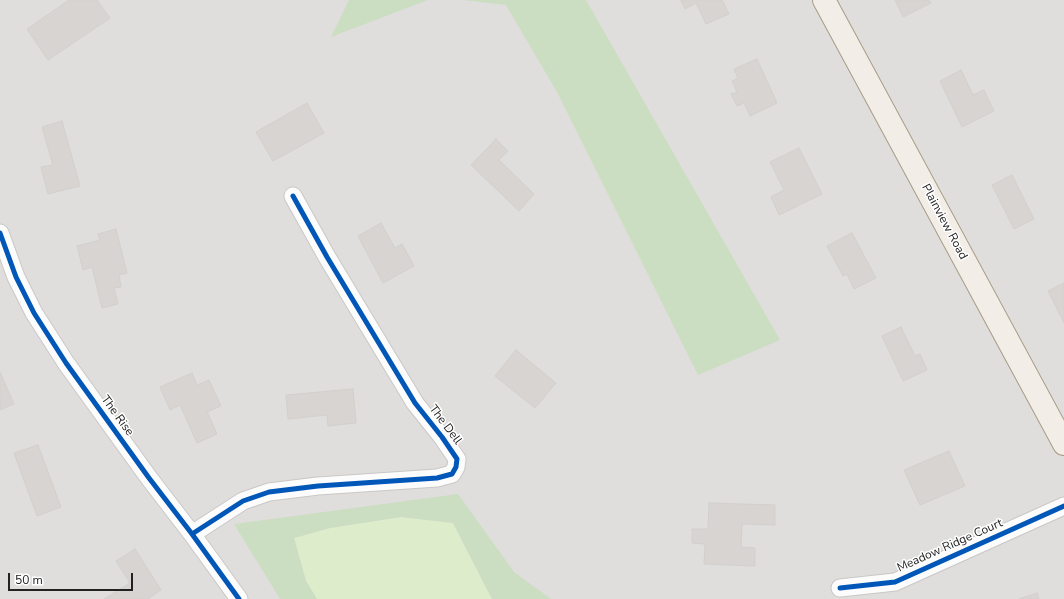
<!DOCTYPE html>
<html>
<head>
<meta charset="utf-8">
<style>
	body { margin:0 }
	#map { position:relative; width:1064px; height:599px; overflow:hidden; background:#f0eeeb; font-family:"Nunito Sans",sans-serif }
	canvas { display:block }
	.scale { position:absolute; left:8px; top:573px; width:125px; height:18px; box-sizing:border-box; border:2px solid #222; border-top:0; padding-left:5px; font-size:12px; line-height:14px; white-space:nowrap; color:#222; -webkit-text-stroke:3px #fff; paint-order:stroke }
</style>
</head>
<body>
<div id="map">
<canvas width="1064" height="599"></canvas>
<div class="scale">50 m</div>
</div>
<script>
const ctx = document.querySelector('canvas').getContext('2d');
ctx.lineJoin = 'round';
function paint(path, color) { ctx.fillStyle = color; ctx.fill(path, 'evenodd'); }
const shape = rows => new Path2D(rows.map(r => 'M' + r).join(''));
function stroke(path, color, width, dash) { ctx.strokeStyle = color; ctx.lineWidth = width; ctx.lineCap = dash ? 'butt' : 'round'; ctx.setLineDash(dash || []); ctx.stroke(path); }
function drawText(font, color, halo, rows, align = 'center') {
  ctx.font = font + ' "Nunito Sans",sans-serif'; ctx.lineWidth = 3; ctx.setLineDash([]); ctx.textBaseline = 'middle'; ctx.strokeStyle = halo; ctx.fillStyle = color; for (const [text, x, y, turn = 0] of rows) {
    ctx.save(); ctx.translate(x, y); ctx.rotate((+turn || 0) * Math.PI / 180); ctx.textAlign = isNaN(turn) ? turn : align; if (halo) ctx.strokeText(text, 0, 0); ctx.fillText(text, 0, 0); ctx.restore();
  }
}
paint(shape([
	[0,0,1064,0,1064,599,0,599]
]), '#dfdedc');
paint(shape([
	[401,517,453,523,492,599,317,599,306,581,294,538,330,528]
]), '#ddeccb');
paint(shape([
	[349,0,428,0,331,37],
	[463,0,586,0,780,340,698,375,557,92,506,5],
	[458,494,514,572,551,599,492,599,453,523,401,517,330,528,294,538,306,581,317,599,280,599,234,524]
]), '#cbdec1');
const building = shape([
	[69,0,97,0,110,18,48,60,27,29,69,0],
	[681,0,722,0,729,14,706,24,696,3,685,9,681,0],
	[895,0,929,0,931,3,903,17,895,0],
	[757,59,777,103,750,116,744,103,737,106,731,94,737,92,732,81,738,78,734,69,757,59],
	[961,70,973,95,984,90,994,111,962,127,940,81,961,70],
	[307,103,324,133,273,161,256,132,307,103],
	[62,121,80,186,48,194,41,167,53,165,42,127,62,121],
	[496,139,508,151,499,160,534,194,519,211,471,165,496,139],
	[799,148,822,194,779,215,771,197,784,190,770,162,799,148],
	[1012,175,1034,219,1014,229,992,185,1012,175],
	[381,223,395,248,402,244,414,266,383,283,358,236,381,223],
	[116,229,127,273,119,275,121,287,114,288,118,304,102,308,92,267,83,270,77,246,100,240,98,234,116,229],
	[852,233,876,278,854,289,847,274,843,276,827,246,852,233],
	[1064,283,1064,323,1048,291,1064,283],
	[901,327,915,356,920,354,927,370,903,381,882,336,901,327],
	[516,350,556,383,535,408,495,376,516,350],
	[0,372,14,404,0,410,0,372],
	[192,373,197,385,209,380,221,406,207,412,217,434,197,443,180,405,170,410,160,387,192,373],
	[353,389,356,423,328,426,327,415,288,419,286,395,353,389],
	[38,445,61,507,37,516,14,453,38,445],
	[949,451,965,486,920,505,904,470,949,451],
	[709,503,775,505,775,525,742,524,741,547,755,548,755,566,704,564,705,544,692,543,692,529,708,529,709,503],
	[135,549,161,590,148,599,104,599,130,583,116,561,135,549],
	[1037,593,1039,599,1019,599,1037,593]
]);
paint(building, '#d7d4d2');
stroke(building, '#d3d0cc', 1);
const minor = shape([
	[0,233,16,277,34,313,66,363,149,478,192,534,239,599],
	[192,534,243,501,269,492,318,486,437,478,452,474,456,467,457,459,442,437,415,403,327,257,293,196],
	[840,588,895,582,1064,506]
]);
const major = shape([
	[824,0,1064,444]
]);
stroke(minor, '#c9c8c7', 19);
stroke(major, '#a79c86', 24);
stroke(minor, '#fdfcfc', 17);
stroke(major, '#f3ede7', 22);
stroke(shape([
	[0,233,16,277,34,313,66,363,149,478,192,534,239,599],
	[192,534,243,501,269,492,318,486,437,478,452,474,456,467,457,459,442,437,415,403,327,257,293,196],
	[840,588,895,582,1064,506]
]), '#0057b8', 5);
drawText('12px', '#222', '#fff', [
	["Plainview Road",944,222,62],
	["The Rise",117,416,54],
	["The Dell",445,425,53],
	["Meadow Ridge Court",950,546,-24]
]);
</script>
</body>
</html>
